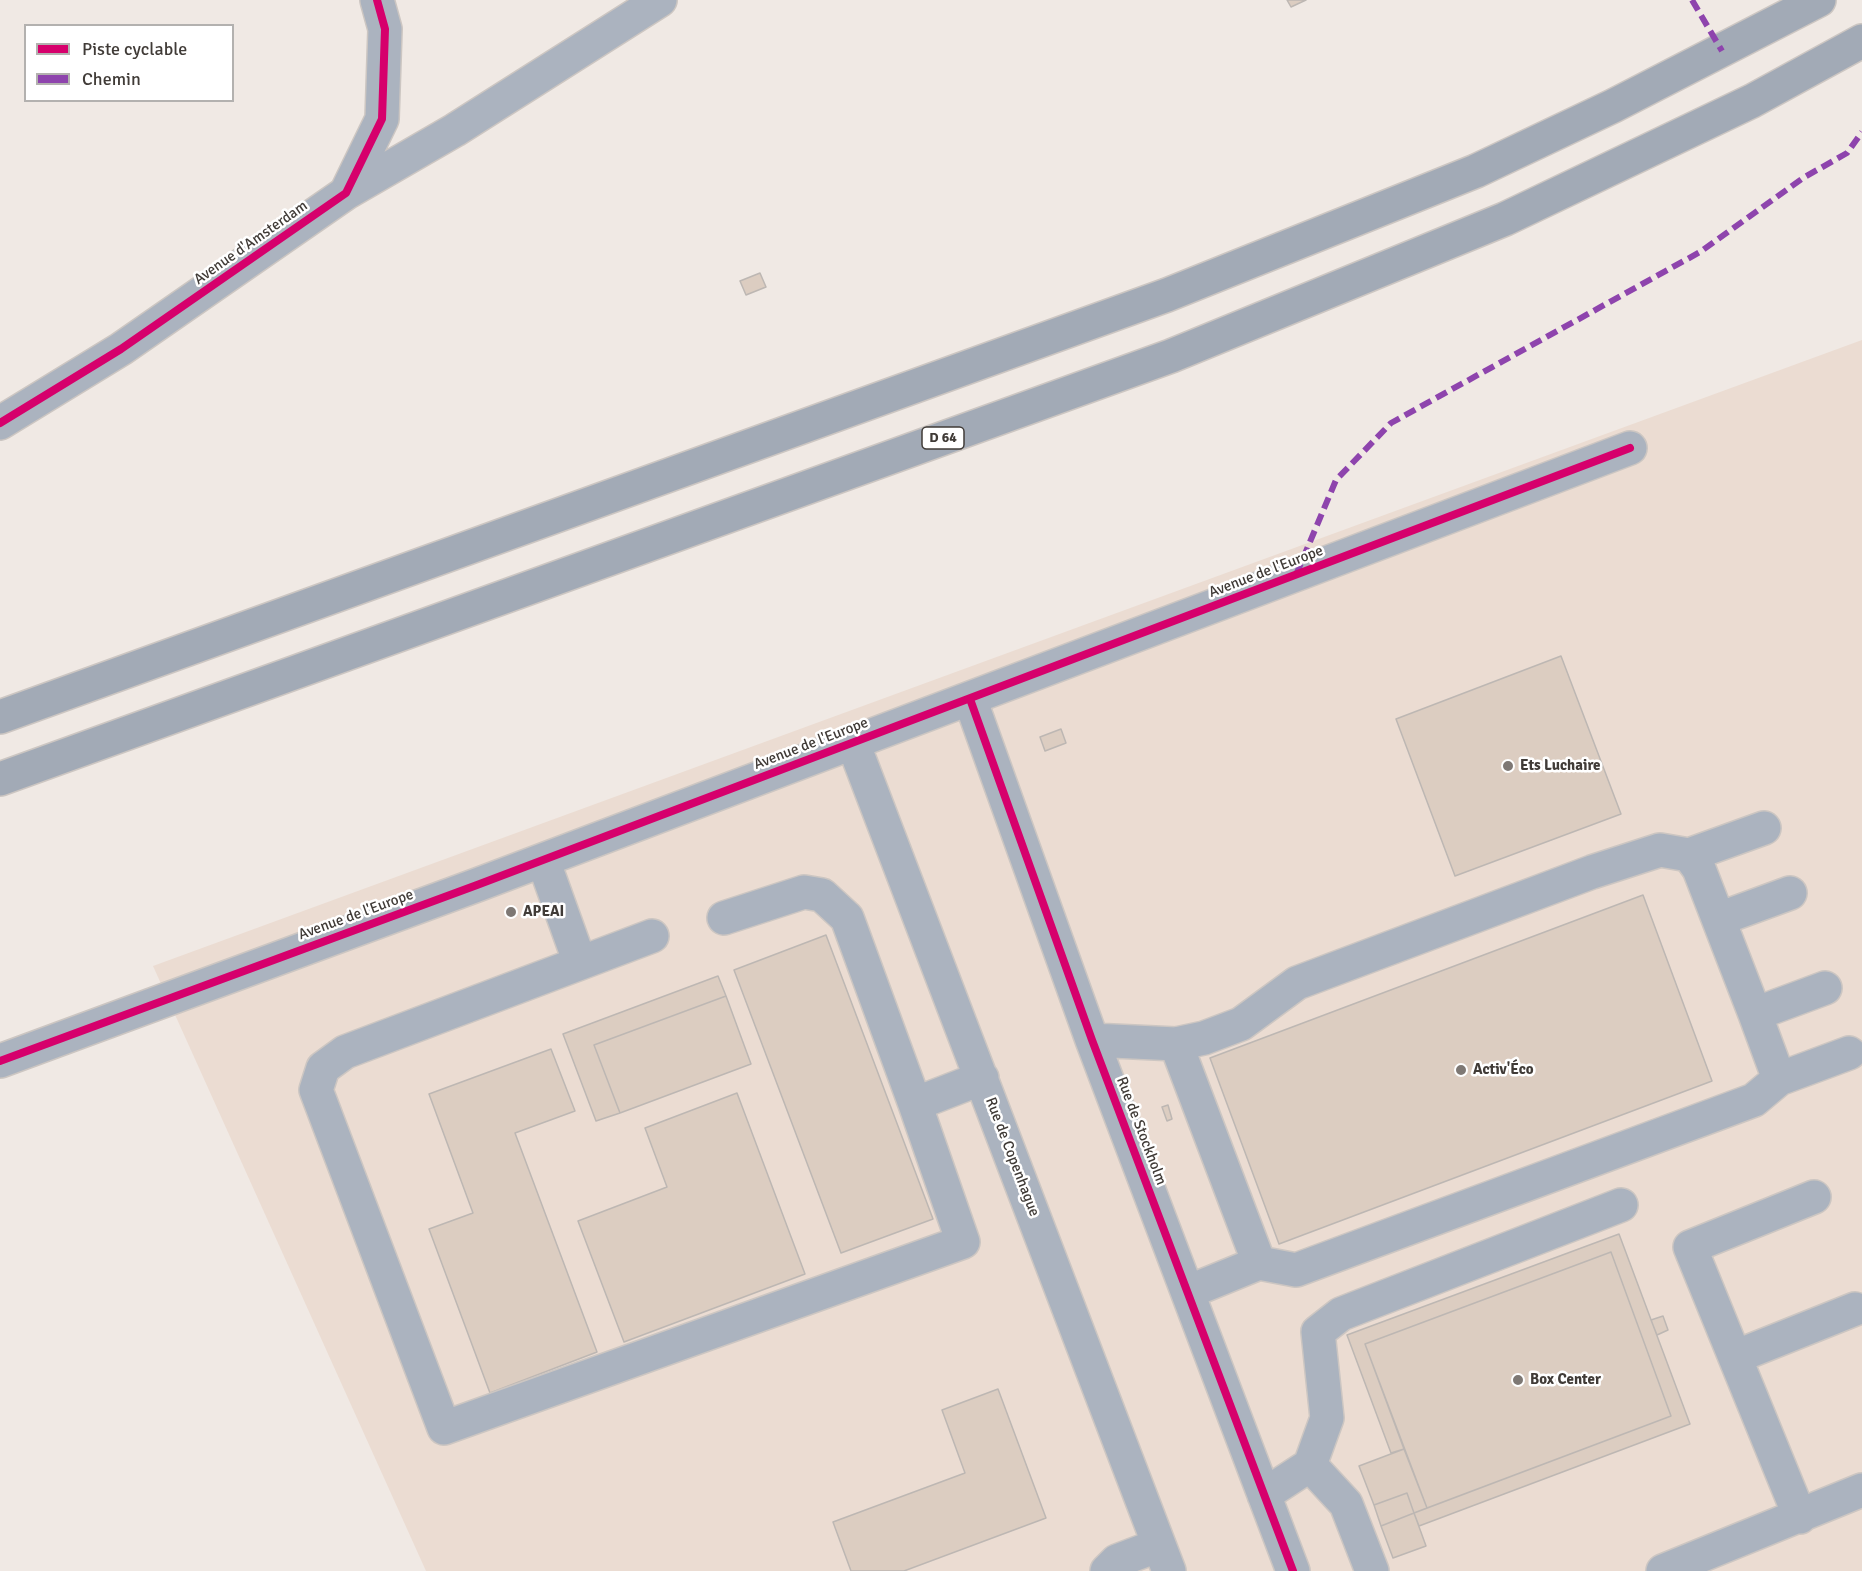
<!DOCTYPE html>
<html>
<head>
<meta charset="utf-8">
<style>
	body { margin:0 }
	#map { position:relative; width:1862px; height:1571px; overflow:hidden; background:#f0e9e4; font-family:Signika,sans-serif }
	canvas { display:block }
	.legend { position:absolute; left:24px; top:24px; width:210px; height:78px; box-sizing:border-box; background:#fff; border:2px solid #b3b1af; margin:0; padding:8px 10px; list-style:none; font-size:18px; color:#403b37 }
	.legend li { display:flex; align-items:center; gap:12px; height:30px }
	.legend b { width:30px; border:2px solid #b3b1af }
</style>
</head>
<body>
<div id="map">
<canvas width="1862" height="1571"></canvas>
<ul class="legend">
<li><b style="height:8px;background:#d6006c"></b>Piste cyclable</li>
<li><b style="height:8px;background:#8e44ad"></b>Chemin</li>
</ul>
</div>
<script>
const ctx = document.querySelector('canvas').getContext('2d');
ctx.lineJoin = 'round';
function paint(path, color) { ctx.fillStyle = color; ctx.fill(path, 'evenodd'); }
const shape = rows => new Path2D(rows.map(r => 'M' + r).join(''));
function stroke(path, color, width, dash) { ctx.strokeStyle = color; ctx.lineWidth = width; ctx.lineCap = dash ? 'butt' : 'round'; ctx.setLineDash(dash || []); ctx.stroke(path); }
function drawText(font, color, halo, rows, align = 'center') {
  ctx.font = font + ' Signika,sans-serif'; ctx.lineWidth = 5; ctx.setLineDash([]); ctx.textBaseline = 'middle'; ctx.strokeStyle = halo; ctx.fillStyle = color; for (const [text, x, y, turn = 0] of rows) {
    ctx.save(); ctx.translate(x, y); ctx.rotate((+turn || 0) * Math.PI / 180); ctx.textAlign = isNaN(turn) ? turn : align; if (halo) ctx.strokeText(text, 0, 0); ctx.fillText(text, 0, 0); ctx.restore();
  }
}
paint(shape([
	[1862,340,1862,1571,426,1571,153,966]
]), '#ebdcd2');
const building = shape([
	[1287,0,1306,0,1291,7,1287,0],
	[760,273,766,287,746,295,740,281,760,273],
	[1561,656,1621,814,1455,876,1396,719,1561,656],
	[1061,729,1066,743,1045,751,1040,737,1061,729],
	[1643,895,1712,1081,1279,1244,1210,1058,1643,895],
	[826,935,933,1219,841,1253,734,970,826,935],
	[718,976,726,996,594,1045,620,1113,596,1121,563,1034,718,976],
	[726,996,751,1064,620,1113,594,1045,726,996],
	[551,1049,575,1111,515,1133,597,1352,490,1393,429,1229,473,1213,429,1094,551,1049],
	[737,1093,805,1274,624,1342,578,1221,667,1187,645,1128,737,1093],
	[1168,1105,1172,1119,1167,1121,1162,1107,1168,1105],
	[1619,1234,1690,1424,1419,1526,1414,1513,1671,1416,1611,1252,1365,1344,1404,1449,1391,1453,1347,1335,1619,1234],
	[1611,1252,1671,1416,1427,1508,1365,1344,1611,1252],
	[1663,1316,1668,1330,1657,1335,1651,1320,1663,1316],
	[998,1389,1046,1518,904,1571,851,1571,833,1522,965,1473,942,1410,998,1389],
	[1404,1449,1427,1508,1414,1513,1407,1493,1374,1505,1359,1466,1404,1449],
	[1407,1493,1414,1513,1381,1526,1374,1505,1407,1493],
	[1414,1513,1426,1546,1393,1558,1381,1526,1414,1513]
]);
paint(building, '#dccdc1');
stroke(building, '#bdb7b3', 1.5);
const minor = shape([
	[346,193,455,130,660,0],
	[0,423,121,349,346,193,382,119,385,29,377,0],
	[970,699,1092,1040,1293,1571],
	[853,743,1169,1571],
	[1689,855,1764,828],
	[543,860,580,963],
	[724,918,804,892,822,895,847,918,915,1104],
	[1719,919,1790,893],
	[652,936,345,1052,323,1068,316,1090,444,1428,963,1242,915,1104,982,1078],
	[1755,1014,1825,988],
	[1092,1040,1176,1044,1204,1038,1241,1024,1297,983,1592,872,1660,850,1689,855,1699,869,1755,1014,1779,1079,1754,1100,1296,1270,1259,1263,1188,1292],
	[1176,1044,1259,1263],
	[0,1061,477,885,1630,448],
	[1779,1079,1849,1053],
	[1735,1357,1855,1309],
	[1310,1465,1346,1504,1372,1571],
	[1264,1495,1310,1465,1327,1418,1318,1332,1341,1314,1621,1205],
	[1800,1517,1690,1247,1814,1197],
	[1107,1571,1117,1561,1159,1545],
	[1663,1571,1862,1490]
]);
const major = shape([
	[0,717,1167,295,1476,171,1613,106,1819,0],
	[0,779,1171,356,1505,219,1752,101,1862,41]
]);
stroke(minor, '#ccc6c2', 36);
stroke(major, '#ccc6c2', 36);
stroke(minor, '#abb3bf', 33);
stroke(major, '#a2aab6', 33);
stroke(shape([
	[1692,0,1722,51],
	[1296,575,1336,480,1391,423,1700,252,1803,178,1847,153,1862,132]
]), '#8e44ad', 6, [12, 6]);
stroke(shape([
	[0,423,121,349,346,193,382,119,385,29,377,0],
	[970,699,1092,1040,1293,1571],
	[0,1061,477,885,1630,448]
]), '#d6006c', 8);
for (const [x, y, r, color] of [
	[1508,766,6,"#7e7874"],
	[511,912,6,"#7e7874"],
	[1461,1070,6,"#7e7874"],
	[1518,1380,6,"#7e7874"]
]) { const dot = new Path2D(); dot.arc(x, y, r, 0, 2 * Math.PI); ctx.fillStyle = color; ctx.fill(dot); stroke(dot, '#fff', 2); }
for (const [x, y, w] of [
	[943,438,42]
]) { const box = new Path2D(); box.roundRect(x - w / 2, y - 11, w, 22, 4.5); ctx.fillStyle = '#fff'; ctx.fill(box); stroke(box, '#403b37', 1.5); }
drawText('bold 14px', '#403b37', null, [
	["D 64",943,438]
]);
drawText('15px', '#403b37', '#fff', [
	["Avenue d'Amsterdam",251,243,-35],
	["Avenue de l'Europe",1266,572,-21],
	["Avenue de l'Europe",811,744,-21],
	["Avenue de l'Europe",356,915,-20],
	["Rue de Stockholm",1141,1131,69],
	["Rue de Copenhague",1012,1157,69]
]);
drawText('bold 15px', '#403b37', '#fff', [
	["Ets Luchaire",1520,766],
	["APEAI",523,912],
	["Activ'Éco",1473,1070],
	["Box Center",1530,1380]
], 'left');
</script>
</body>
</html>
